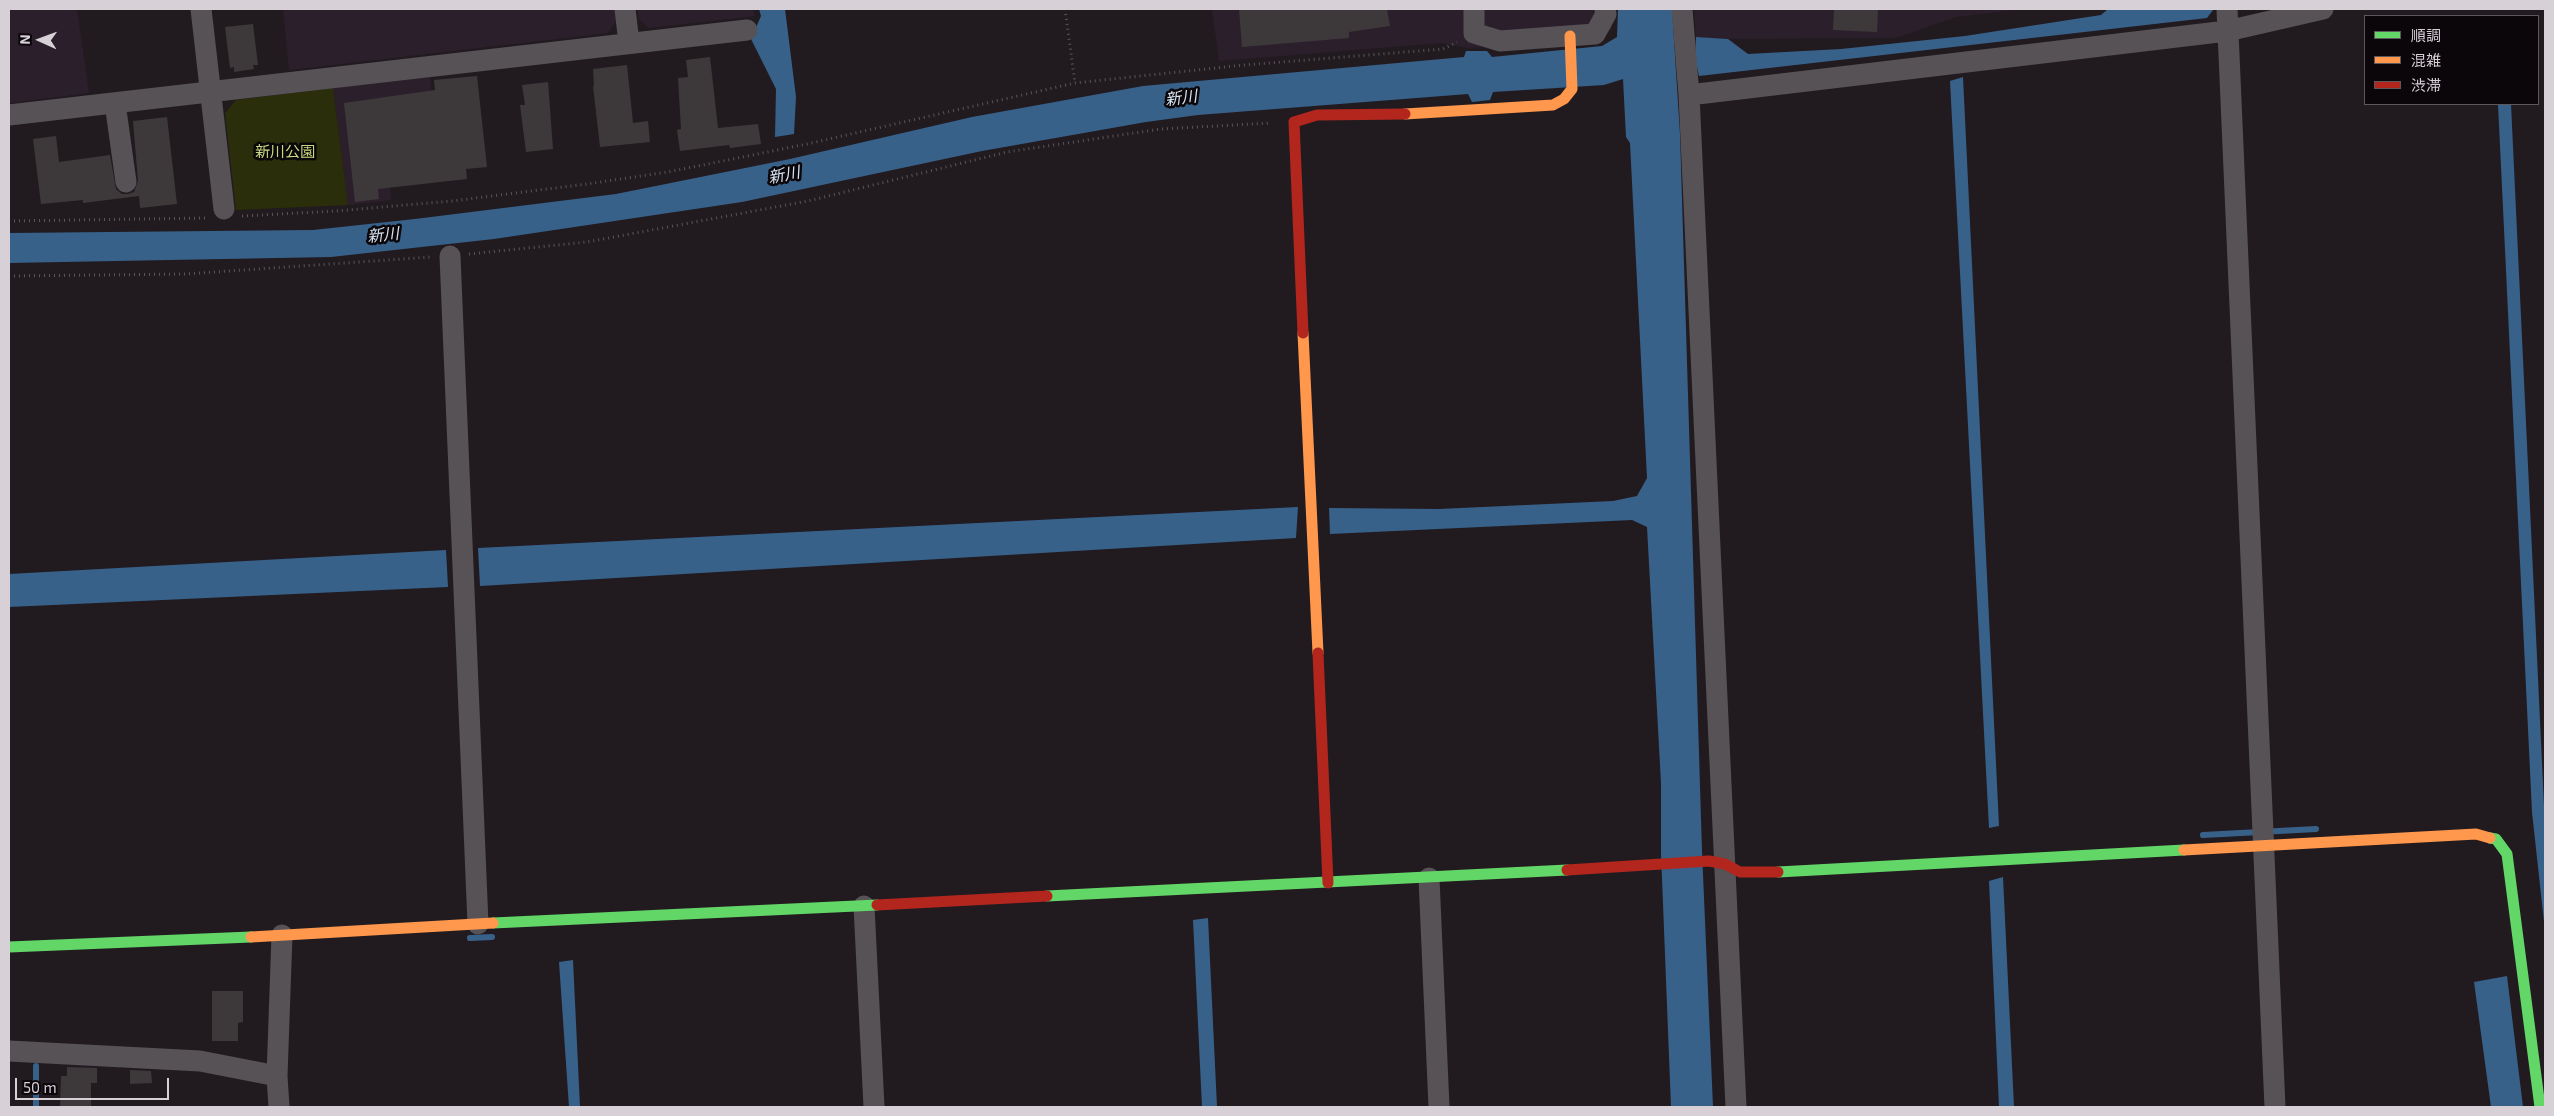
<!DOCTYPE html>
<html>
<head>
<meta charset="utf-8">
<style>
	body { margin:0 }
	#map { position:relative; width:2554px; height:1116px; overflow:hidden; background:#211b20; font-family:"Exo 2","Noto Sans JP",sans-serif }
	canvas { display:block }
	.frame { position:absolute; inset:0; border:10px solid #d7d0d7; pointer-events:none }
	.legend { position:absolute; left:2364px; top:15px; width:175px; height:90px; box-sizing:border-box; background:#0a060a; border:1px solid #5c575c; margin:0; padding:6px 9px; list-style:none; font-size:15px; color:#d7d0d7 }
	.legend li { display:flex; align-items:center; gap:10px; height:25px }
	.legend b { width:25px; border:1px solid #5c575c }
	.north { position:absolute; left:15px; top:15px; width:50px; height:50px; -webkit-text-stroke:4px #0a060a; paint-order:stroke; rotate:272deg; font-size:14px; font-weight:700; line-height:20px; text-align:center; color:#d7d0d7 }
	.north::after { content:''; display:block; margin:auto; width:18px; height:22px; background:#d7d0d7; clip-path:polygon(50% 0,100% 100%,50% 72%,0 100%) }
	.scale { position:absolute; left:15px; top:1078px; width:154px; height:22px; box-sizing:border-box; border:2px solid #d7d0d7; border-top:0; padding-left:6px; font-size:15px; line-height:18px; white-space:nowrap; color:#d7d0d7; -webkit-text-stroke:4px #0a060a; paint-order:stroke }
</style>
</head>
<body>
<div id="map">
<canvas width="2554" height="1116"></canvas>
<div class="frame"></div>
<ul class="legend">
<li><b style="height:6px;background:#63d668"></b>順調</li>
<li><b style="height:6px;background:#ff974d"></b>混雑</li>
<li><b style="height:6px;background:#b3261e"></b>渋滞</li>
</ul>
<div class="north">N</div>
<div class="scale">50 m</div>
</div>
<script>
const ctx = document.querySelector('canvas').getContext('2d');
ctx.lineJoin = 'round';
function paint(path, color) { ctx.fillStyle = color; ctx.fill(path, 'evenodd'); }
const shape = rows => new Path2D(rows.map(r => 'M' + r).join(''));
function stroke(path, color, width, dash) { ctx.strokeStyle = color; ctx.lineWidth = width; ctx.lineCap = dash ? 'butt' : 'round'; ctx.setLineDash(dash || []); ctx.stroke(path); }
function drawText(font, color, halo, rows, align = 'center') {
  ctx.font = font + ' "Exo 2","Noto Sans JP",sans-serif'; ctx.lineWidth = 5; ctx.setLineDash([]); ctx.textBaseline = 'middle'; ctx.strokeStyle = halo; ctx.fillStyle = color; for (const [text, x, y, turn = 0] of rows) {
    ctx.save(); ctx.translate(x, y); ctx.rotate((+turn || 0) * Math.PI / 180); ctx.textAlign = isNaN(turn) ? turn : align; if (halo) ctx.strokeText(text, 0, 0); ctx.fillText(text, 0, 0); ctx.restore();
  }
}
paint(shape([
	[9,9,77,9,89,93,9,103],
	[283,9,615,9,616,21,608,33,289,70],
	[638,9,753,9,755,16,649,28,639,19],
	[1212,9,1610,9,1612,29,1596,40,1468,48,1442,43,1219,61],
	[1694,9,2023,9,1956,17,1896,38,1728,39,1696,37],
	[430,77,437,139,385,144,391,200,348,205,333,88]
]), '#2c1f2c');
paint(shape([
	[333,88,348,205,236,210,225,113,236,100]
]), '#2a2e0a');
paint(shape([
	[759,9,785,9,796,97,794,134,775,137,776,89,751,39,761,16],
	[1618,9,1672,9,1680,134,1702,851,1713,1107,1671,1107,1661,853,1661,783,1647,527,1632,520,1330,534,1329,508,1439,509,1613,501,1637,496,1647,478,1630,143,1626,137,1623,79,1604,85,1493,92,1490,100,1472,102,1468,94,1198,115,1146,122,982,151,742,202,494,239,331,257,9,263,9,233,313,230,415,219,616,194,790,159,972,117,1143,86,1464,57,1466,51,1487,51,1492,57,1602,46,1617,37],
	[2108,9,2213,10,2207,18,1699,76,1695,58,1696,37,1728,39,1748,54,1841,49,1965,36,2101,15],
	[1963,77,1999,826,1989,828,1950,81],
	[2498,104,2511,104,2545,827,2545,931,2532,812],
	[1298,507,1296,538,480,586,478,548],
	[446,550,448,587,9,607,9,574],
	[2003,877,2014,1107,1999,1107,1989,881],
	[1208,918,1217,1107,1202,1107,1193,920],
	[573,960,580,1107,569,1107,559,962],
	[2507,976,2523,1107,2491,1107,2474,982]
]), '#38618a');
stroke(shape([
	[2203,835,2316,829],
	[470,938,492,937],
	[36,1066,36,1107]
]), '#38618a', 6);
paint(shape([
	[1239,9,1387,9,1390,26,1349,32,1349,38,1242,47],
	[1834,9,1878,9,1877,32,1833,30],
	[253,24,258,65,253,65,254,69,234,72,234,67,230,68,225,27],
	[710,57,718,128,758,124,761,144,730,148,729,145,680,151,677,130,681,129,678,78,688,77,686,60],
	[627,65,633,123,648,121,650,142,600,147,593,86,594,86,593,69],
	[477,76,487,167,466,169,467,179,378,189,379,199,355,202,344,103,435,90,434,80],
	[548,82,553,149,526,152,520,105,525,105,522,85],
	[167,117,177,204,140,208,139,196,83,203,83,200,41,204,33,139,56,136,59,162,110,155,116,189,122,194,128,194,134,192,138,181,133,121],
	[212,991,243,991,243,1022,238,1023,238,1041,212,1041],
	[67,1067,97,1068,97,1083,91,1083,91,1107,60,1107,61,1076,67,1076],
	[130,1070,151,1071,152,1083,130,1084]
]), '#3d393a');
stroke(shape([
	[1065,9,1075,83],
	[242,216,336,211,452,201,587,184,668,172,807,144,1075,83,1244,65,1443,49,1457,42],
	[9,221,206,218],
	[469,254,587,242,808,201,1007,152,1161,129,1271,123],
	[9,276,186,274,431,257]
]), '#595558', 3, [1, 4]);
stroke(shape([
	[201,9,224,209],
	[625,9,629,43],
	[1474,9,1474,33,1500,41,1595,34,1606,14,1605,9],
	[1682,9,1689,95,1736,1107],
	[2227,9,2275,1107],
	[1689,95,2227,31,2323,9],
	[115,103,126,182],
	[9,115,747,30],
	[450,256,478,924],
	[1429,878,1439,1107],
	[864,906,874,1107],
	[9,1051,200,1061,277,1076],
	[279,1107,277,1076,282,935]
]), '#565256', 21);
stroke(shape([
	[2490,838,2496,839,2507,854,2540,1107],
	[1778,872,2184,850],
	[1047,896,1567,870],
	[493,923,877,905],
	[9,947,251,937]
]), '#63d668', 11);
stroke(shape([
	[1405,114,1553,105,1564,99,1572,89,1570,36],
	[1303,333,1318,653],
	[2184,850,2476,834,2490,838],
	[251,937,493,923]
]), '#ff974d', 11);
stroke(shape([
	[1303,333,1294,122,1317,115,1405,114],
	[1318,653,1328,883],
	[1567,870,1709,861,1725,864,1740,872,1778,872],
	[877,905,1047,896]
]), '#b3261e', 11);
drawText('15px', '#c8da7f', '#0a060a', [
	["新川公園",285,152]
]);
drawText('italic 16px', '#d7e4f2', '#0a060a', [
	["新川",1181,98,-7],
	["新川",784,175,-11],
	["新川",383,235,-6]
]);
</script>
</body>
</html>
